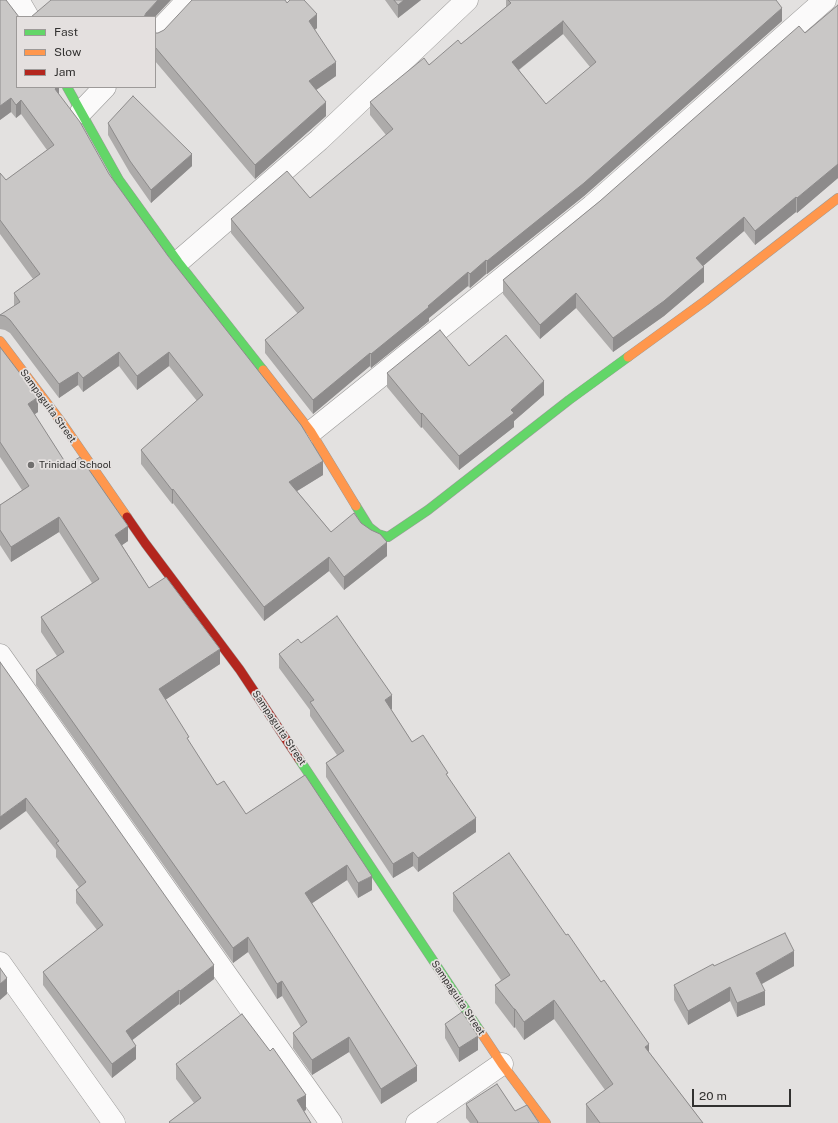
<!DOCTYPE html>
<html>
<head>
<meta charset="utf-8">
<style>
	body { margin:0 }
	#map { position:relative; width:838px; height:1123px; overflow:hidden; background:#e3e1e0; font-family:"Public Sans",sans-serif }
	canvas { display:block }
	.legend { position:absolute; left:16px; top:16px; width:140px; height:72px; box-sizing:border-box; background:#e4e0df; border:1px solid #9d9a99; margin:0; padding:5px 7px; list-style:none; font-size:12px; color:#323130 }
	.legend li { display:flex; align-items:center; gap:8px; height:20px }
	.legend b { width:20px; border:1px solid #9d9a99 }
	.scale { position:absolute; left:692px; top:1089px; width:99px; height:18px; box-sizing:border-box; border:2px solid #323130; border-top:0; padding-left:5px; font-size:12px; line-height:14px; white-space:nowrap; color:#323130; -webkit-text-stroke:3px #e4e0df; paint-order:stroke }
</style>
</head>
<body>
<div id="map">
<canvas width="838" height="1123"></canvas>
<ul class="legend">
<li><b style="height:5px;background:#63d668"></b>Fast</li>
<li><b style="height:5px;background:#ff974d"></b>Slow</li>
<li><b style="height:5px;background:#b3261e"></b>Jam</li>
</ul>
<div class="scale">20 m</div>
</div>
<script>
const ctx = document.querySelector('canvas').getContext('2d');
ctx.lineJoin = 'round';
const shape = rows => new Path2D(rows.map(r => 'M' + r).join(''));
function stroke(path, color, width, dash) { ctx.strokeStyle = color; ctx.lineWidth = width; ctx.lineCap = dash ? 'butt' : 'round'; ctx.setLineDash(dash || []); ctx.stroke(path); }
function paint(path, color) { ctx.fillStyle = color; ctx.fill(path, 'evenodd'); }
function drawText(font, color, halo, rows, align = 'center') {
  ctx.font = font + ' "Public Sans",sans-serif'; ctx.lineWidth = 3.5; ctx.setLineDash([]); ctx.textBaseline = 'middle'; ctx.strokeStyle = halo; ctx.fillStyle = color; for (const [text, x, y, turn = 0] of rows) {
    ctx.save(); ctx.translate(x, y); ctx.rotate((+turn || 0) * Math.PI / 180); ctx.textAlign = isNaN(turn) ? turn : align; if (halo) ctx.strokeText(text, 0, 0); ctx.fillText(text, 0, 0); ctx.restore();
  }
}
const street = shape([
	[18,0,28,17],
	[155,35,188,0],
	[81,112,105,87],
	[178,262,319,140,467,0],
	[311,432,592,206,825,0],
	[0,655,331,1123],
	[0,963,114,1123],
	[417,1123,502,1064]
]);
const fast = shape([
	[67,87,119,180,178,262,263,370],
	[356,506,369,527,378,534,388,537,428,510,569,400,628,357],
	[299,759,480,1031]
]);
const slow = shape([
	[0,341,62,423,127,517],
	[628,357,705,301,838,198],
	[263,370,311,432,356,506],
	[480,1031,502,1064,546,1123]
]);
const jam = shape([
	[127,517,145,543,240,670,299,759]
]);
stroke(street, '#9b9a99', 23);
stroke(fast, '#9b9a99', 10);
stroke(slow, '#9b9a99', 10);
stroke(jam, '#9b9a99', 10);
stroke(street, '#fbfafa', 22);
stroke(fast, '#63d668', 9);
stroke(slow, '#ff974d', 9);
stroke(jam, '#b3261e', 9);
paint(shape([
	[0,0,59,87,59,94,109,174,323,475,297,491,331,532,361,523,387,556,344,590,329,571,264,621,173,503,172,504,141,464,141,450,197,401,169,366,137,390,119,366,83,392,78,385,59,398,10,333,5,330,0,329,0,315,14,306,14,293,33,279,0,234,0,173,6,180,47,150,21,114,16,118,11,112,0,120],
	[385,0,421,0,398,18],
	[506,0,776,0,782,21,584,196,487,274,486,274,470,288,468,286,429,318,429,321,371,368,370,366,313,414,265,353,265,340,298,314,231,233,231,219,310,198,386,135,370,115,370,102,461,44,506,7],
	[563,34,590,67,546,104,519,70],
	[287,3,317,28,314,30,336,76,316,90,326,116,255,179,155,61,155,33,158,33],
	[838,5,838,178,797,213,796,212,755,245,744,231,703,266,704,282,664,316,613,352,576,308,540,339,503,294,503,280,600,201],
	[108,123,192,166,151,203,130,173,108,135],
	[0,347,38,412,34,414,67,465,128,541,122,545,149,588,220,664,165,700,189,742,217,785,246,814,305,775,372,890,358,898,347,880,312,903,417,1081,381,1104,349,1052,312,1075,293,1048,293,1033,301,1027,282,996,277,999,248,952,233,963,36,685,36,670,57,656,41,632,41,617,92,583,59,532,11,562,0,545,0,505,22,490,0,457],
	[469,366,544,395,514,421,514,427,459,470,422,427,421,428,387,387,387,373],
	[301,643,392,709,391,709,412,742,448,777,476,832,418,872,413,866,393,878,326,777,326,763,337,755,310,716,310,710,279,668,279,654],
	[0,662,214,979,180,1005,179,1004,132,1040,136,1059,112,1078,43,985,43,972,97,930,76,903,76,890,79,887,56,857,56,850,26,811],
	[453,893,649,1052,703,1123,586,1123,586,1104,605,1090,554,1019,524,1040,515,1027,514,1028,495,1003,495,985,501,980,453,911],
	[714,966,794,966,762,984,765,1005,737,1017,730,1001,688,1025,674,1000,674,985],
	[445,1024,478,1050,459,1062,445,1038],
	[176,1064,306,1110,304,1111,311,1123,169,1123,169,1122,194,1103,176,1079],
	[466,1104,515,1111,539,1123,470,1123,466,1118]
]), '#adabaa');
paint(shape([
	[158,0,171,0,155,17,144,17,146,13],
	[404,0,421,0,398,18,398,5],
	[782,8,782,21,584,196,487,274,487,261],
	[317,14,317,28,309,35,309,21],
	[563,21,563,34,512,75,512,62],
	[336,62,336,76,309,95,309,81],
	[57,87,59,87,59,99,55,89],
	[11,98,11,112,0,120,0,106],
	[21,100,21,114,16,118,16,105],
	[326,102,326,116,255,179,255,165],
	[192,154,192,166,151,203,151,190],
	[838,164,838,178,797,213,797,198],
	[796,197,796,212,755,245,755,231],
	[744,217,744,231,696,272,696,258],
	[486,260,486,274,470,288,470,274],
	[704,267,704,282,664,316,613,352,613,338],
	[468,272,468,286,429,318,429,321,371,368,371,354],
	[576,293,576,308,540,339,540,325],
	[119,352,119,366,83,392,83,378],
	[169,352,169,366,137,390,137,376],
	[370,353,370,366,313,414,313,400],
	[78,372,78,385,59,398,59,384],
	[544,381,544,395,514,421,514,427,459,470,459,456,511,410],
	[38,397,38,412,28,419,28,404],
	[422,413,422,427,421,428,421,414],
	[323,461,323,475,289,496,289,482],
	[173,489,173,503,172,504,172,490],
	[59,517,59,532,11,562,11,547],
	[128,526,128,541,115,550,115,535],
	[387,542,387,556,344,590,344,577],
	[329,557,329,571,264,621,264,607],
	[220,649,220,664,159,704,159,689],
	[392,695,392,709,385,714,385,700],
	[26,798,26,811,0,830,0,817],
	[476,818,476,832,418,872,418,858],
	[413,852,413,866,393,878,393,864],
	[347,865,347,880,305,908,305,893],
	[372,876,372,890,358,898,358,883],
	[248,937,248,952,233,963,233,948],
	[794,951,794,966,756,987,756,973],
	[214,965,214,979,180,1005,180,991],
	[7,978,7,994,0,1000,0,984],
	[282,981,282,996,277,999,277,984],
	[730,987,730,1001,688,1025,688,1011],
	[179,990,179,1004,126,1045,126,1031],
	[765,991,765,1005,737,1017,737,1003],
	[554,1000,554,1019,524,1040,524,1022],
	[514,1009,515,1009,515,1027,514,1028],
	[478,1036,478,1050,459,1062,459,1048],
	[349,1037,349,1052,312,1075,312,1060],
	[649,1044,649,1062,645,1047],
	[136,1046,136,1059,112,1078,112,1064],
	[417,1066,417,1081,381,1104,381,1089],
	[306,1095,306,1110,297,1115,297,1100]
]), '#8d8b8b');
const building = shape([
	[0,0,6,0,19,17,17,17,17,87,57,87,55,89,80,122,109,174,168,256,301,425,323,461,289,482,331,532,354,513,361,523,371,530,380,534,387,542,344,577,329,557,264,607,173,489,172,490,141,450,203,395,169,352,137,376,119,352,83,378,78,372,59,384,10,320,5,316,0,315,20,302,14,293,40,274,0,220,0,173,6,180,54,145,21,100,16,105,11,98,0,106,0,0],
	[51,0,158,0,146,13,144,17,31,17,51,0],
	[192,0,285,0,287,3,290,0,304,0,317,14,309,21,336,62,309,81,326,102,255,165,155,47,155,33,158,33,164,30,192,0],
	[394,0,404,0,398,5,394,0],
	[508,0,776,0,782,8,584,183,487,261,486,260,470,274,468,272,428,306,429,307,371,354,370,353,313,400,265,340,304,308,231,219,287,171,310,198,393,129,370,102,424,58,429,65,458,40,461,44,511,3,508,0],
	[563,21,596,62,546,104,512,62,563,21],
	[838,5,838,164,797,198,796,197,755,231,744,217,696,258,704,267,664,301,613,338,576,293,540,325,503,280,600,201,799,26,805,33,838,5],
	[133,96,192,154,151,190,130,161,108,123,133,96],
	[440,330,469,366,506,335,544,381,511,410,514,413,459,456,422,413,421,414,387,373,440,330],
	[0,347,38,397,28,404,67,465,80,457,128,526,115,535,149,588,166,577,220,649,159,689,189,737,187,738,217,785,224,781,246,814,305,775,372,876,358,883,347,865,305,893,417,1066,381,1089,349,1037,312,1060,293,1033,307,1022,282,981,277,984,248,937,233,948,36,670,64,652,41,617,99,579,59,517,11,547,0,530,0,505,29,486,0,442,0,347],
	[337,616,392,695,385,700,412,742,423,735,448,773,446,774,476,818,418,858,413,852,393,864,326,763,344,751,310,702,314,700,279,654,298,639,301,643,337,616],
	[0,662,214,965,180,991,179,990,126,1031,136,1046,112,1064,43,972,103,925,76,890,86,882,56,843,59,841,26,798,0,817,0,662],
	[509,853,566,935,568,934,601,982,604,980,649,1044,645,1047,703,1123,600,1123,586,1104,613,1084,554,1000,524,1022,515,1009,514,1009,495,985,510,975,453,893,509,853],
	[785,933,794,951,756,973,765,991,737,1003,730,987,688,1011,674,985,713,964,714,966,785,933],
	[0,968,7,978,0,984,0,968],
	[462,1012,478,1036,459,1048,445,1024,462,1012],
	[242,1014,270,1051,273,1048,306,1095,297,1100,311,1123,170,1123,169,1122,201,1098,176,1064,242,1014],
	[497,1084,515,1111,527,1105,539,1123,477,1123,478,1122,466,1104,497,1084]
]);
paint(building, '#c9c7c6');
stroke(building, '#8d8b8b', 1);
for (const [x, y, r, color] of [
	[31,465,4,"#706f6e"]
]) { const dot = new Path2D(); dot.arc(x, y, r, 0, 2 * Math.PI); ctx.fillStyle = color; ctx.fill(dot); stroke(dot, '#e4e0df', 1.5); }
drawText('10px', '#323130', '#e4e0df', [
	["Sampaguita Street",48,406,54],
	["Sampaguita Street",279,728,56],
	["Sampaguita Street",458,998,56]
]);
drawText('10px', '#323130', '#e4e0df', [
	["Trinidad School",39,465]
], 'left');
</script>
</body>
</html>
